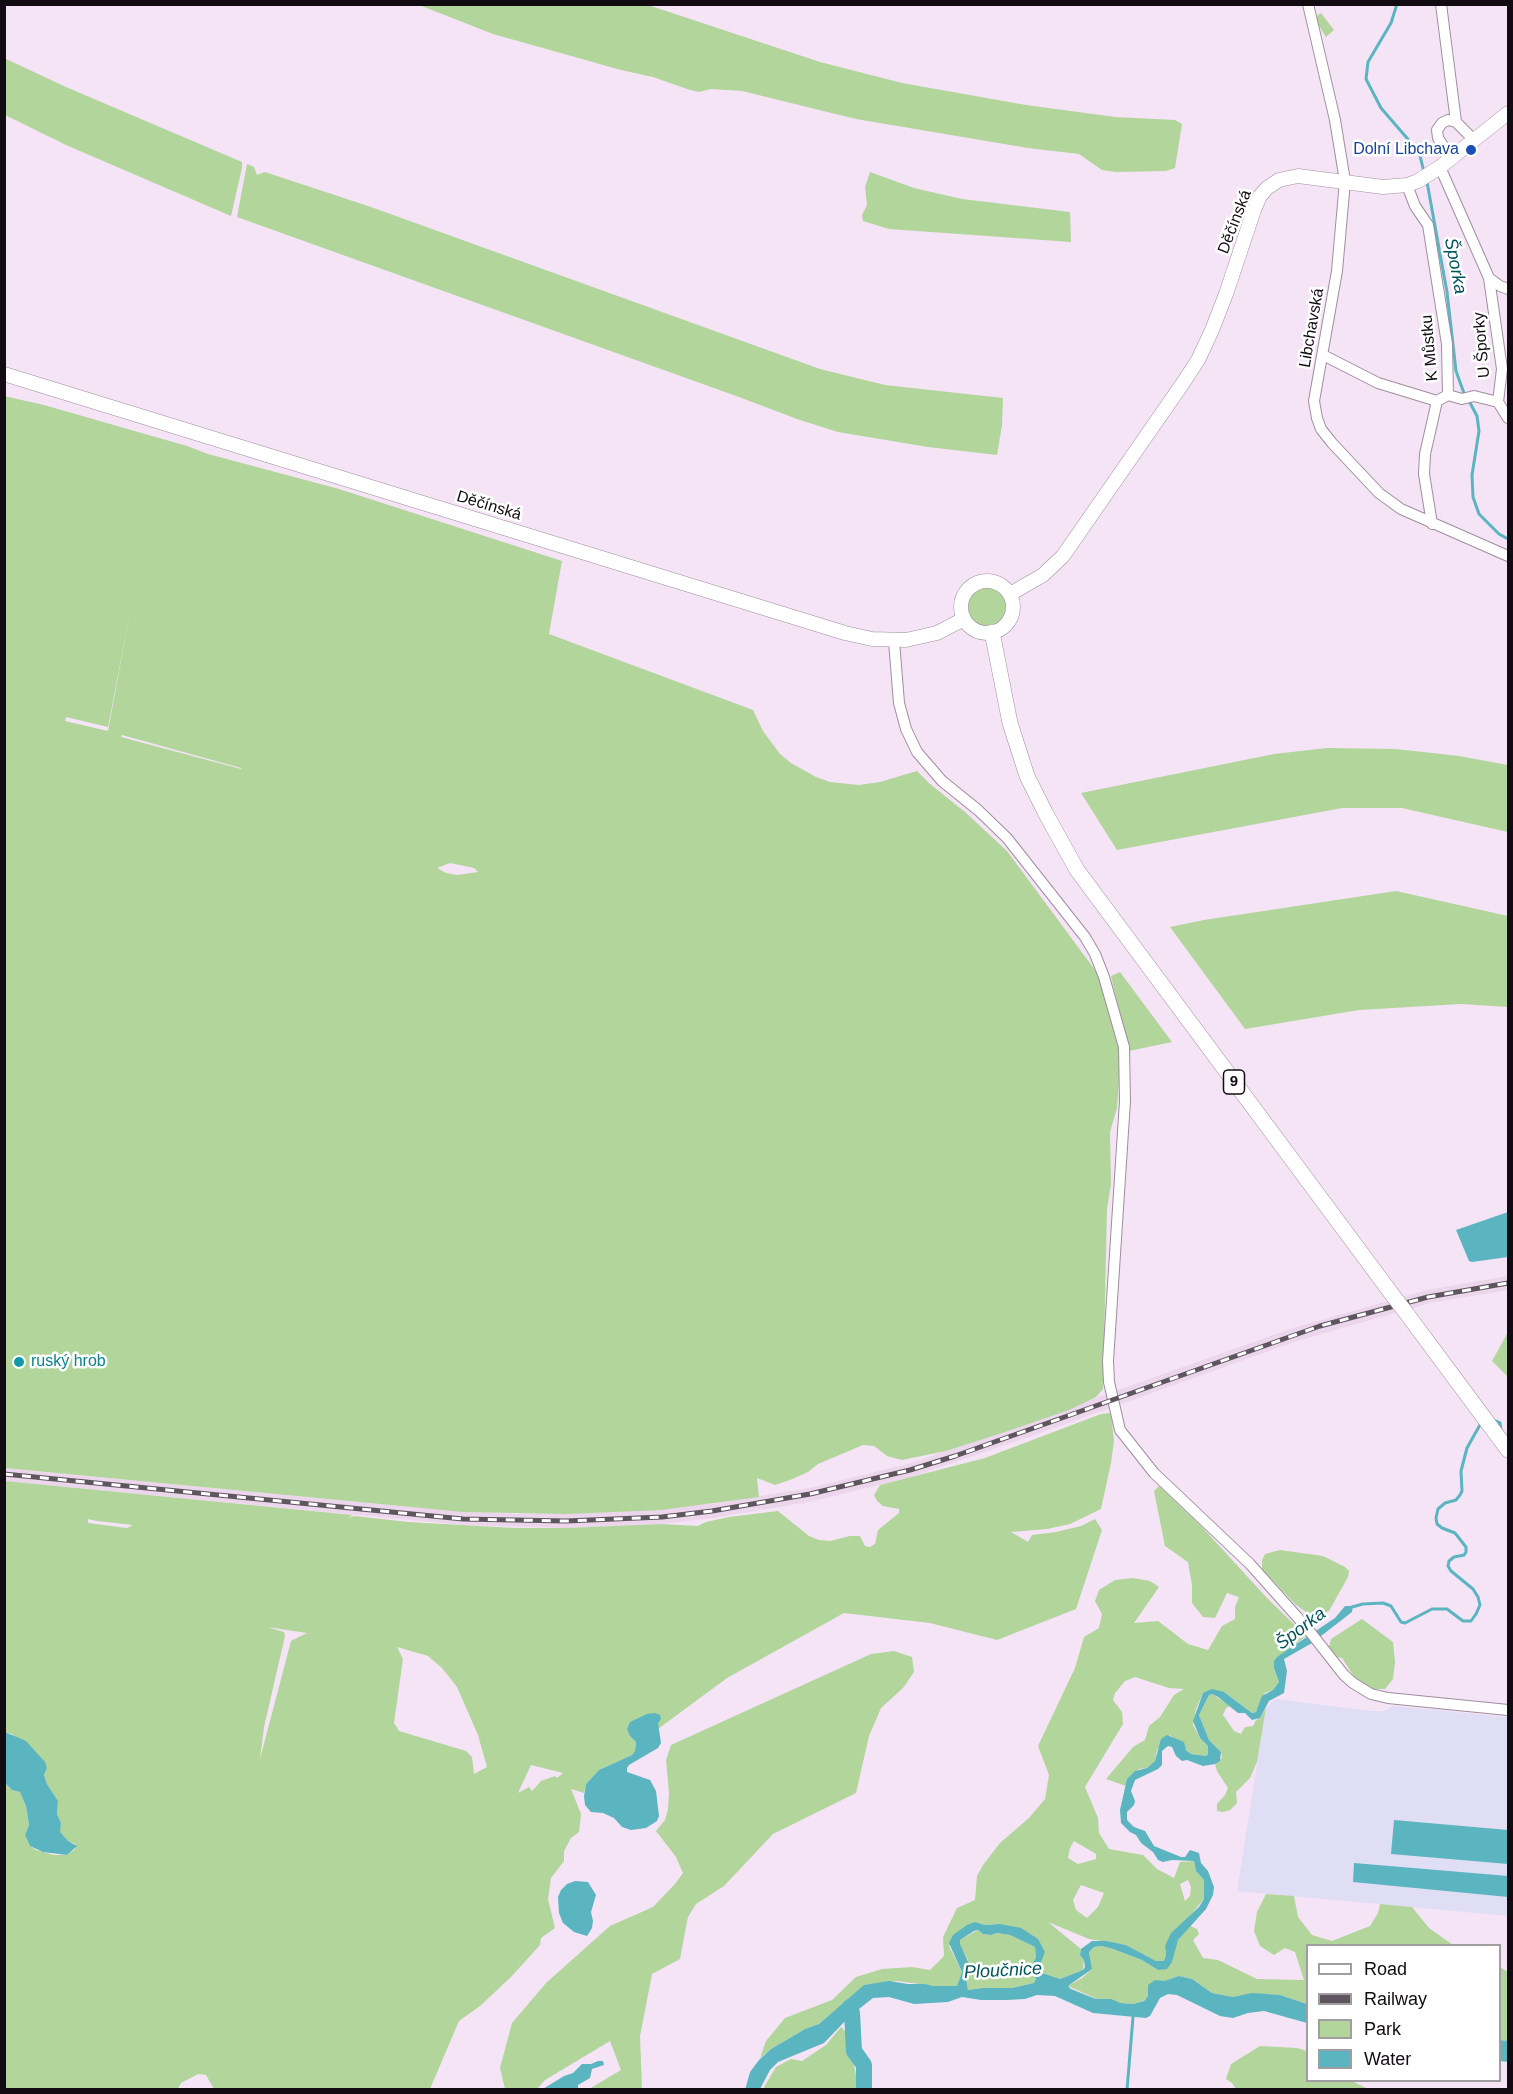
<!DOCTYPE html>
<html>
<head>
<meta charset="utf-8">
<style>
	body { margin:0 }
	#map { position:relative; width:1513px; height:2094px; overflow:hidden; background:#f5e4f5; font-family:Helvetica,sans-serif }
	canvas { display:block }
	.frame { position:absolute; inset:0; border:6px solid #120c12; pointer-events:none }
	.legend { position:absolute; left:1306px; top:1944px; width:195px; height:138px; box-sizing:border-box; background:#fff; border:2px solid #a09ea0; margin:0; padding:8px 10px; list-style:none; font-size:18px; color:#120c12 }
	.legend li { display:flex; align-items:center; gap:12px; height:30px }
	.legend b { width:30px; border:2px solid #a09ea0 }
</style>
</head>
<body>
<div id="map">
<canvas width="1513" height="2094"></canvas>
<div class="frame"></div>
<ul class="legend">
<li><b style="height:8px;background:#fff"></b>Road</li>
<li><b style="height:8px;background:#5e555e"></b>Railway</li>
<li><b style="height:16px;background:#b1d59b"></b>Park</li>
<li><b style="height:16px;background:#5ab5c1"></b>Water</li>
</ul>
</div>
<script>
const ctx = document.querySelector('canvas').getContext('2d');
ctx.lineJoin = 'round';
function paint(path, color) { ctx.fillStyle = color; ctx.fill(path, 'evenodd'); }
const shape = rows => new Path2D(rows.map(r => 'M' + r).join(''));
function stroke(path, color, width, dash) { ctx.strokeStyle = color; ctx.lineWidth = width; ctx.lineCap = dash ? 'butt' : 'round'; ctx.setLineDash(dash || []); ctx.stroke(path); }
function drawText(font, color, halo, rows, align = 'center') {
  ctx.font = font + ' Helvetica,sans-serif'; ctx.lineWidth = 5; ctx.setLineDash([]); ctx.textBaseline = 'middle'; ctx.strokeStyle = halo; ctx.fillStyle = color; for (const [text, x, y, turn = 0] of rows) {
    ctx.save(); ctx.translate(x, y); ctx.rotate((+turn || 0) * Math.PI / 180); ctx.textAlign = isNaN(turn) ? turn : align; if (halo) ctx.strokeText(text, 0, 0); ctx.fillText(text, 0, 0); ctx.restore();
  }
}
paint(shape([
	[1508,1276,1508,1290,1430,1303,1297,1341,1029,1437,911,1477,809,1502,713,1518,662,1524,566,1528,463,1525,5,1481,4,1468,409,1507,515,1514,711,1504,809,1488,908,1464,952,1449,1293,1328,1427,1290]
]), '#ecd6ec');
paint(shape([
	[1275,1699,1370,1711,1384,1711,1392,1706,1508,1717,1508,1916,1237,1891,1266,1708]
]), '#e0def4');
paint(shape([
	[419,5,648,5,820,62,902,83,1026,105,1115,117,1175,120,1182,124,1175,168,1166,171,1116,172,1102,170,1079,154,1028,148,856,119,742,91,711,89,699,92,687,89,653,77,621,70,493,34],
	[1321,13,1334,30,1326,37,1314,18],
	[4,58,66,87,242,162,242,168,231,216,66,145,5,115],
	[247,164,254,167,257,175,265,172,371,207,820,369,885,385,1003,398,1002,425,997,455,928,447,838,432,797,419,739,397,237,217],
	[870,172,914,188,962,199,1070,212,1071,242,889,229,863,221,862,215,867,205,865,187],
	[4,396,44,405,187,446,208,454,339,489,562,561,549,634,753,710,763,731,780,754,791,763,816,777,830,782,859,785,880,782,917,771,930,784,965,812,1007,851,1098,974,1119,1051,1120,1066,1117,1108,1110,1132,1111,1184,1107,1209,1103,1389,1096,1397,1069,1410,1008,1431,946,1451,902,1460,887,1456,874,1446,863,1445,818,1464,808,1472,790,1480,775,1485,757,1478,759,1497,661,1510,566,1514,463,1512,5,1468],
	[131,607,108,731,65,721,66,717,108,727],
	[122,735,241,768,241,769,121,737],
	[450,863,474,868,478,872,457,875,446,873,437,868],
	'968 607a20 20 0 1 1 40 0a20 20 0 1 1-40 0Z',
	[1327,748,1396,749,1459,756,1508,765,1508,832,1402,808,1342,808,1117,850,1081,793,1274,754],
	[1396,891,1508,916,1508,1007,1461,1004,1359,1010,1245,1029,1170,927,1204,920],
	[1120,972,1172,1042,1129,1051,1111,976],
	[1508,1332,1508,1377,1492,1361],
	[1111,1413,1114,1441,1111,1463,1101,1509,1070,1524,1047,1529,1011,1532,1028,1542,1032,1535,1056,1532,1081,1526,1095,1519,1102,1530,1076,1609,997,1640,930,1623,844,1613,727,1678,658,1729,658,1723,630,1736,636,1742,635,1751,632,1755,599,1770,586,1784,584,1793,571,1789,581,1814,579,1832,571,1838,564,1851,564,1861,551,1878,548,1899,555,1928,541,1938,540,1945,511,1977,480,2006,459,2021,430,2089,214,2089,206,2075,198,2074,181,2083,178,2089,5,2089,5,1783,12,1790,20,1792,26,1806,29,1825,25,1835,30,1846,36,1850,54,1855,67,1855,75,1849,75,1844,68,1841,59,1832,61,1823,57,1814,58,1801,47,1784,44,1775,47,1768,12,1734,5,1732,5,1481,353,1515,347,1518,355,1516,408,1522,515,1528,566,1528,662,1524,698,1526,706,1522,729,1517,778,1511,809,1536,819,1540,830,1541,850,1536,860,1536,865,1546,870,1547,875,1544,878,1530,899,1513,899,1509,883,1506,877,1501,874,1495,880,1485,985,1458,1101,1414],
	[88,1519,97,1521,133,1525,127,1528,88,1523],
	[267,1627,307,1633,291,1641,260,1759,264,1727,285,1636,284,1632],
	[397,1647,428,1656,442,1668,457,1687,478,1735,487,1767,474,1774,472,1757,466,1751,399,1731,394,1723,403,1659],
	[531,1765,563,1773,557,1778,555,1776,541,1781,532,1791,529,1787,518,1793],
	[1159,1486,1201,1526,1267,1598,1306,1636,1274,1661,1274,1668,1279,1682,1273,1690,1265,1693,1256,1712,1252,1713,1224,1692,1203,1693,1196,1709,1193,1725,1200,1738,1208,1746,1208,1754,1206,1756,1191,1754,1170,1735,1157,1750,1155,1761,1147,1768,1139,1769,1127,1779,1126,1786,1106,1779,1133,1747,1145,1740,1149,1726,1160,1717,1174,1695,1184,1689,1169,1688,1135,1677,1125,1681,1115,1693,1113,1700,1122,1712,1123,1724,1085,1787,1098,1818,1099,1833,1109,1849,1143,1855,1157,1869,1174,1878,1180,1862,1194,1861,1196,1871,1204,1880,1204,1899,1165,1946,1166,1956,1164,1961,1156,1961,1126,1945,1089,1939,1048,1922,1081,1949,1080,1955,1084,1960,1083,1970,1060,1979,1046,1975,1040,1970,1040,1962,1045,1952,1000,1924,985,1925,975,1922,949,1946,962,1972,957,1986,934,1986,897,1981,865,1985,819,2024,805,2029,771,2049,760,2058,766,2041,785,2018,832,2000,856,1977,882,1969,912,1967,930,1970,944,1956,943,1937,957,1908,975,1900,977,1876,983,1865,1000,1843,1029,1818,1045,1799,1049,1775,1038,1746,1075,1668,1084,1637,1099,1628,1102,1614,1095,1601,1099,1590,1115,1580,1133,1578,1150,1581,1159,1587,1134,1623,1158,1621,1188,1644,1208,1650,1222,1626,1235,1619,1235,1607,1239,1597,1227,1593,1215,1618,1203,1617,1192,1603,1192,1585,1188,1562,1165,1546,1154,1491],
	[1074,1841,1096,1854,1096,1859,1078,1864,1068,1858,1070,1848],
	[1188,1880,1191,1887,1190,1896,1185,1901,1180,1884],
	[1081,1885,1104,1893,1098,1907,1087,1918,1076,1910,1073,1900],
	[1280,1550,1323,1556,1345,1567,1349,1571,1348,1577,1329,1611,1314,1618,1295,1604,1262,1569,1262,1560,1265,1554],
	[1362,1619,1393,1642,1395,1662,1393,1679,1385,1689,1374,1689,1361,1683,1353,1675,1342,1658,1337,1657,1329,1647,1331,1639],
	[894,1651,912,1657,914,1672,903,1688,881,1708,869,1736,856,1793,773,1834,724,1886,696,1904,688,1917,680,1959,652,1974,640,2036,642,2089,589,2089,621,2070,610,2041,545,2080,537,2089,505,2089,500,2068,512,2023,546,1983,610,1926,653,1907,675,1884,683,1873,676,1857,656,1831,665,1820,668,1809,669,1793,666,1760,671,1745,871,1654],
	[1212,1694,1230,1706,1226,1708,1223,1715,1234,1731,1241,1734,1245,1727,1253,1726,1256,1720,1260,1718,1266,1708,1257,1762,1250,1778,1236,1792,1237,1803,1230,1810,1223,1812,1217,1811,1217,1804,1225,1795,1228,1788,1217,1771,1215,1764,1222,1758,1221,1752,1209,1740,1199,1715,1209,1695],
	[1266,1894,1294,1896,1298,1917,1312,1935,1332,1941,1370,1926,1378,1913,1380,1904,1412,1907,1429,1928,1453,1945,1308,1946,1307,2004,1280,1995,1249,1994,1233,1997,1212,1993,1192,1979,1179,1976,1164,1981,1143,2001,1133,2004,1121,2003,1110,1999,1097,1999,1068,1986,1082,1978,1092,1969,1089,1952,1094,1947,1102,1946,1113,1949,1142,1960,1158,1970,1172,1962,1176,1942,1190,1926,1197,1929,1199,1934,1193,1940,1203,1958,1218,1960,1257,1979,1304,1980,1295,1952,1285,1948,1274,1955,1260,1946,1254,1931,1257,1912],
	[978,1930,983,1934,991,1935,997,1933,1010,1935,1035,1947,1036,1957,1030,1969,1036,1979,1034,1983,1012,1988,983,1988,968,1990,966,1978,968,1960,959,1944,960,1940],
	[1500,1967,1508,1972,1508,2041,1500,2040],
	[841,2027,847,2033,859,2089,763,2089,776,2067,791,2059,802,2061,826,2045],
	[1260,2046,1297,2048,1307,2051,1308,2080,1352,2081,1368,2089,1236,2089,1232,2083,1226,2079,1231,2064]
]), '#b1d59b');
paint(shape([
	[1508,1212,1508,1257,1472,1262,1469,1261,1456,1230],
	[1345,1606,1353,1606,1352,1612,1312,1643,1284,1659,1287,1671,1284,1693,1269,1701,1260,1718,1252,1720,1245,1713,1238,1713,1218,1697,1212,1694,1209,1695,1199,1715,1209,1740,1221,1752,1220,1761,1215,1764,1203,1766,1187,1760,1182,1761,1176,1756,1172,1747,1168,1746,1162,1751,1162,1765,1158,1769,1135,1780,1131,1791,1135,1801,1134,1805,1127,1812,1127,1820,1134,1827,1145,1831,1154,1846,1181,1857,1185,1857,1190,1850,1199,1853,1201,1863,1208,1871,1214,1887,1213,1895,1206,1909,1178,1940,1172,1962,1167,1969,1158,1970,1142,1960,1113,1949,1102,1946,1094,1947,1089,1952,1092,1969,1068,1986,1071,1989,1096,1999,1111,1999,1121,2003,1133,2004,1144,2001,1148,1996,1148,1985,1155,1980,1164,1981,1179,1976,1192,1979,1212,1993,1233,1997,1252,1993,1280,1995,1307,2004,1307,2023,1264,2011,1248,2013,1233,2018,1220,2016,1177,1995,1168,1994,1160,1998,1150,2016,1146,2018,1093,2013,1055,1996,1037,1995,1025,1999,1007,2000,981,2000,962,1997,948,2002,914,2004,889,1997,873,1998,850,2016,824,2043,778,2062,770,2070,760,2089,745,2090,750,2072,759,2060,771,2049,805,2029,819,2024,864,1985,889,1981,908,1984,924,1984,934,1986,957,1986,962,1972,949,1943,953,1935,967,1925,975,1922,985,1925,1000,1924,1021,1928,1038,1939,1045,1952,1039,1967,1042,1973,1060,1979,1083,1970,1085,1967,1084,1960,1080,1955,1081,1949,1092,1941,1106,1941,1126,1945,1156,1961,1164,1961,1166,1955,1165,1946,1171,1933,1199,1907,1204,1899,1204,1880,1196,1871,1194,1861,1172,1860,1163,1862,1158,1860,1153,1852,1141,1843,1136,1835,1130,1832,1121,1823,1120,1810,1127,1779,1135,1771,1147,1768,1155,1761,1161,1739,1167,1735,1184,1742,1186,1750,1191,1754,1206,1756,1208,1754,1208,1746,1200,1738,1193,1721,1203,1693,1212,1689,1224,1692,1252,1713,1256,1712,1262,1696,1273,1690,1279,1682,1274,1668,1274,1661,1277,1657,1335,1618],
	[978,1930,983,1934,991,1935,997,1933,1010,1935,1035,1947,1036,1957,1030,1969,1036,1979,1034,1983,1012,1988,983,1988,968,1990,966,1978,969,1964,960,1944,960,1940,974,1931],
	[655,1713,660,1715,661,1719,658,1723,661,1743,658,1748,629,1765,627,1768,627,1772,650,1780,656,1791,659,1816,657,1821,646,1828,631,1830,622,1827,614,1818,603,1813,591,1812,585,1805,584,1796,586,1784,599,1770,632,1755,635,1751,636,1742,630,1736,627,1729,630,1722,647,1714],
	[5,1732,26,1741,45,1762,47,1768,44,1775,47,1784,58,1801,57,1814,61,1823,60,1832,68,1841,77,1846,67,1855,43,1852,30,1846,25,1835,29,1825,26,1806,20,1792,12,1790,5,1783],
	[1394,1820,1508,1830,1508,1864,1391,1854],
	[1354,1863,1508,1876,1508,1897,1353,1882],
	[575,1881,588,1882,596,1895,591,1912,593,1921,592,1928,587,1936,574,1932,563,1923,559,1913,558,1897,561,1890,567,1884],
	[1500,2040,1508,2041,1508,2062,1500,2061],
	[598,2061,603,2061,604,2065,592,2069,590,2078,578,2085,578,2089,543,2089,564,2076,573,2073,582,2064,591,2064]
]), '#5ab5c1');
stroke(shape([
	[1397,4,1391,23,1368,62,1366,79,1381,108,1419,152,1424,172],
	[1427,182,1447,292,1456,371,1465,396],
	[1469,401,1477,416,1479,431,1472,475,1473,497,1479,514,1499,534,1508,539],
	[1493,1420,1500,1423,1501,1430],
	[1352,1607,1363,1604,1383,1603,1391,1606,1401,1622,1405,1623,1432,1609,1447,1609,1463,1621,1471,1621,1476,1614,1480,1605,1478,1597,1473,1589,1451,1571,1448,1566,1449,1561,1454,1557,1464,1555,1466,1552,1466,1547,1455,1533,1442,1528,1437,1524,1436,1518,1438,1509,1445,1503,1456,1500,1460,1495,1462,1491,1461,1471,1467,1448,1481,1423],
	[1127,2090,1133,2017]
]), '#5ab5c1', 3);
stroke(shape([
	[850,2007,852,2013,854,2051,864,2065,864,2090]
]), '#5ab5c1', 16);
const minor = shape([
	[1308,4,1335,120,1345,181,1337,271,1314,401,1317,418,1321,429,1332,443,1379,493,1401,509,1508,556],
	[1441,4,1456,122],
	[1451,158,1438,138,1437,130,1442,123,1448,120,1456,122,1473,139],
	[1440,167,1489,278,1502,369,1498,402,1508,418],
	[1407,185,1415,206,1428,225,1447,344,1448,395,1437,401,1425,454,1424,474,1432,524],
	[1489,278,1500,286,1508,289],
	[1323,355,1378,383,1437,401],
	[1448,395,1462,399,1474,396,1498,402],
	[894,641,899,703,906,729,917,752,942,781,978,810,1007,838,1085,937,1095,954,1104,977,1124,1047,1125,1101,1108,1361,1109,1382,1120,1430,1154,1473,1250,1564,1307,1628,1344,1675,1353,1683,1371,1694,1388,1698,1508,1710]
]);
const secondary = shape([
	[4,374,845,633,872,639,906,640,937,633,964,619],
	'961 607a26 26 0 1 1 52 0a26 26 0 1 1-52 0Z',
	[1010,594,1043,575,1063,556,1183,383,1198,360,1212,330,1226,294,1254,210,1260,196,1267,188,1279,180,1298,176,1383,187,1407,185,1418,181,1440,167,1508,113]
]);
const primary = shape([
	[992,632,1010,723,1027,776,1046,814,1077,870,1391,1293],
	[1407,1314,1508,1450]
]);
stroke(minor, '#9e8f9e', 12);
stroke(secondary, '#9e8f9e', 15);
stroke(primary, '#9e8f9e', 16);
stroke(minor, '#fff', 10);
stroke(secondary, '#fff', 14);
stroke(primary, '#fff', 15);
const rail = shape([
	[4,1474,463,1519,566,1521,662,1517,712,1511,810,1494,910,1470,955,1456,1320,1326,1428,1297,1508,1283]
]);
stroke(rail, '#5e555e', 5);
stroke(rail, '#fff', 3, [9]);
const primaryBridge = shape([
	[1391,1293,1407,1314]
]);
stroke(primaryBridge, '#9e8f9e', 16, []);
stroke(primaryBridge, '#fff', 15);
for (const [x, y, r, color] of [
	[1471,150,6,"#1a4fb4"],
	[19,1362,6,"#0f9aa8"]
]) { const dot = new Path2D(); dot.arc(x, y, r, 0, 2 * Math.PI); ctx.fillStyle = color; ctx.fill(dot); stroke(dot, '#fff', 2); }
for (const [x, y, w] of [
	[1234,1082,21]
]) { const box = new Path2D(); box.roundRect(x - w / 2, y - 12, w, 24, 4.5); ctx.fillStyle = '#fff'; ctx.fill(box); stroke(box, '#120c12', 1.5); }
drawText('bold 15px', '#120c12', null, [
	["9",1234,1082]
]);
drawText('16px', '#164399', '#fff', [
	["Dolní Libchava",1459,150]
], 'right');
drawText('16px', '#120c12', '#fff', [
	["Děčínská",1235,222,-69],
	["Libchavská",1312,328,-80],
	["U Šporky",1482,345,-95],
	["K Můstku",1430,348,-95],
	["Děčínská",489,506,17]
]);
drawText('16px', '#0d838f', '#fff', [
	["ruský hrob",31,1362]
], 'left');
drawText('italic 18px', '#00555d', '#fff', [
	["Šporka",1455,266,79],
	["Šporka",1301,1629,-37],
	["Ploučnice",1003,1971,-3]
]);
</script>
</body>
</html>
